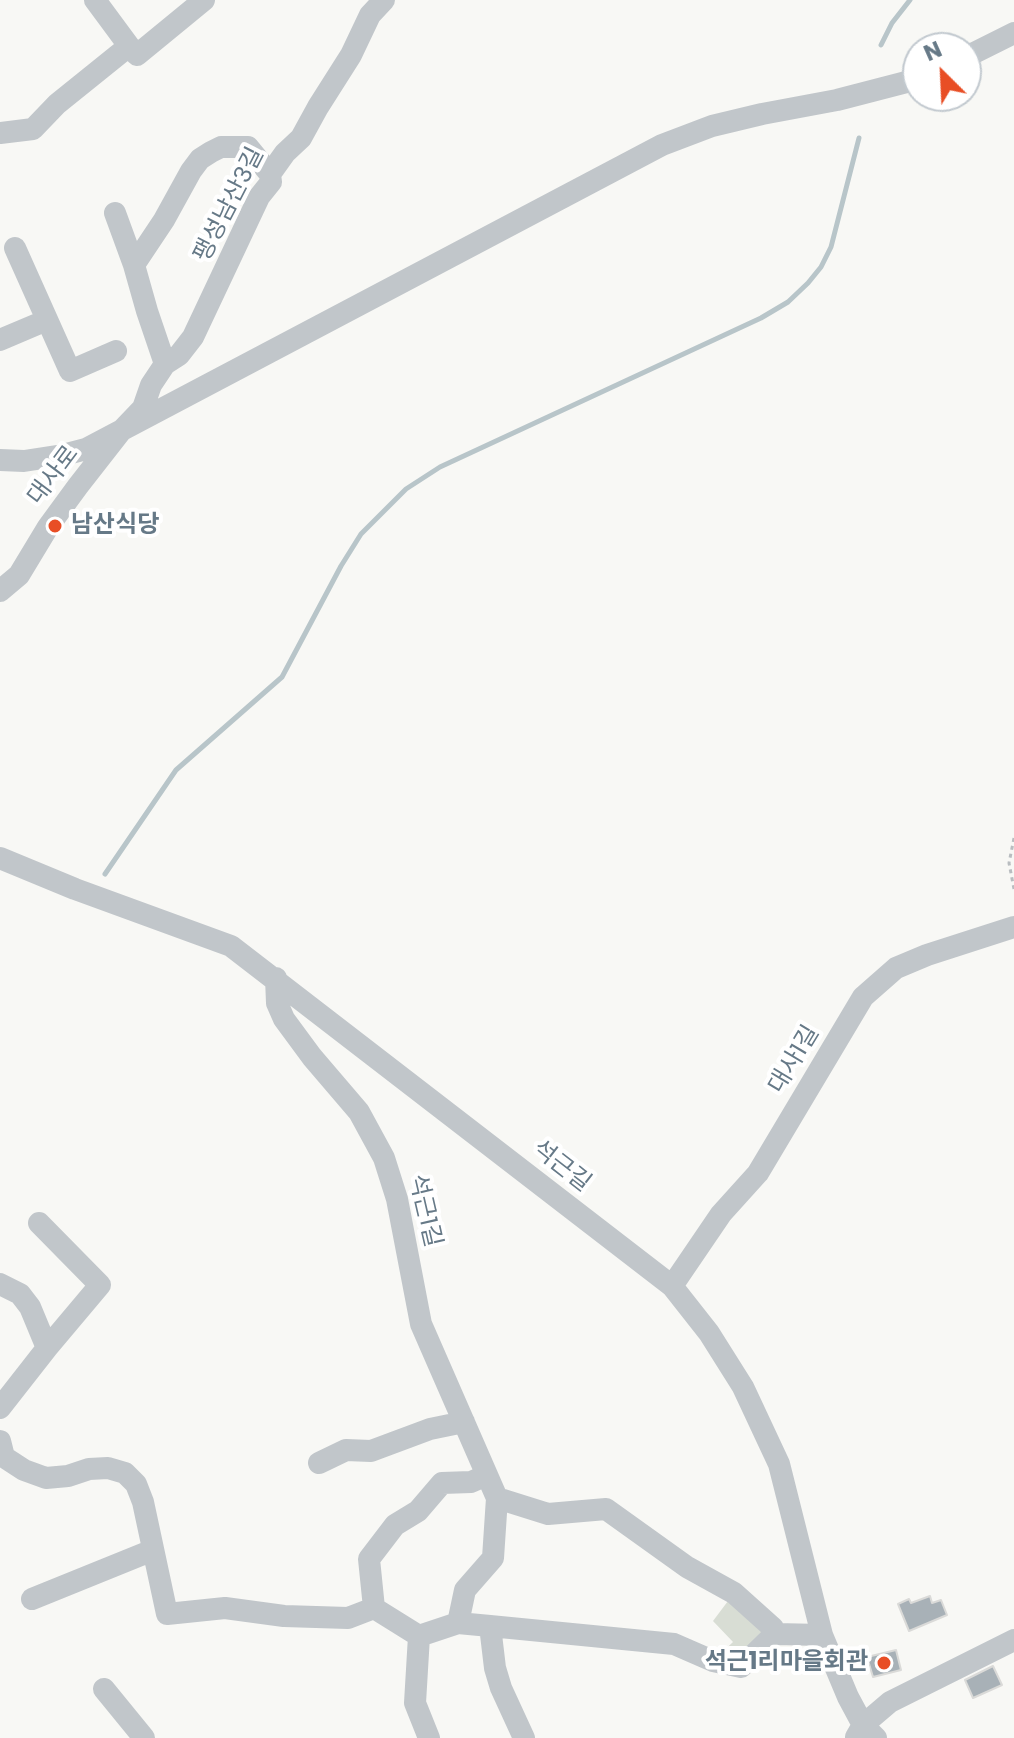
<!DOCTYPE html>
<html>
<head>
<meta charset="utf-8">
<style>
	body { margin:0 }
	#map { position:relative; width:1014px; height:1738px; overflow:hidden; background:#f8f8f5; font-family:Poppins,sans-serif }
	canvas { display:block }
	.north { position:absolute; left:902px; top:32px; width:80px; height:80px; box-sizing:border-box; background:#fff; border:2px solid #c2c9cf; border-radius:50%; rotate:336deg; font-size:22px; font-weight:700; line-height:32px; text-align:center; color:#667987 }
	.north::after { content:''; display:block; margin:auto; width:28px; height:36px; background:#e84e25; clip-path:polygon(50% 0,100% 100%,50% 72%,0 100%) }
</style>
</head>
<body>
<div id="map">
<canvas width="1014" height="1738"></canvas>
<div class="north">N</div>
</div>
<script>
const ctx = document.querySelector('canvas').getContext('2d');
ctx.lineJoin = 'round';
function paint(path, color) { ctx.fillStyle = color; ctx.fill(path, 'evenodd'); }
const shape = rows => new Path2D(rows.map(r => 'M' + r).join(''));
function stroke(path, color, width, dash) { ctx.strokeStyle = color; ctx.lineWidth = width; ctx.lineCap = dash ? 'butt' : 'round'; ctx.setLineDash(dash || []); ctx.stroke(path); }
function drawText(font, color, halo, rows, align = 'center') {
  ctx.font = font + ' Poppins,"Noto Sans KR",sans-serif'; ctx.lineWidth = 8; ctx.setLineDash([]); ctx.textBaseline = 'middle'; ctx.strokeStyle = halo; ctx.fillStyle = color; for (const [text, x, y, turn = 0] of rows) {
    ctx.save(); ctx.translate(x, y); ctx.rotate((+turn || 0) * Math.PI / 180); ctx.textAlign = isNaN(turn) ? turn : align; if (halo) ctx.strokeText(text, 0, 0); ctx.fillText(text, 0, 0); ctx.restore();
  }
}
paint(shape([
	[734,1593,773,1628,741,1667,713,1661,733,1642,713,1621]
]), '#d8ddd4');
stroke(shape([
	[881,45,892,23,910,0],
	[105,874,176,770,282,677,341,566,361,534,406,489,440,467,761,318,788,302,808,283,821,267,831,247,859,138]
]), '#b8c5c9', 5);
const building = shape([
	[930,1596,932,1603,941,1600,947,1615,909,1631,898,1604,909,1599,911,1603,930,1596],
	[896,1650,901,1670,873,1677,867,1657,896,1650],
	[993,1666,1002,1685,973,1698,965,1680,993,1666]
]);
paint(building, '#a8b1b7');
stroke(building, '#dadad8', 2);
stroke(shape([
	[1014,838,1009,863,1014,889]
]), '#b9bdc0', 3, [4, 4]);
stroke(shape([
	[129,46,137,55,204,0],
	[966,57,1014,33],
	[0,133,33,129,57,104,129,46,95,0],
	[115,213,134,265,147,311,165,364],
	[15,248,70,371,116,351],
	[134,265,164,220,191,171,200,159,211,152,221,147,248,147,270,174],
	[0,340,47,320],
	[0,460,24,461,63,455,86,449,662,145,712,126,762,114,837,100,918,79],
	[0,591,19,575,48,527,78,486,121,431,143,408,151,385,165,364,179,355,193,337,259,197,271,182,270,174,285,153,301,138,318,107,351,55,370,15,384,0],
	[0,858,75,889,231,946,672,1286,709,1333,743,1387,779,1464,822,1635,848,1697,863,1725,876,1738],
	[276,978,277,1003,284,1019,312,1057,359,1112,384,1158,397,1199,421,1324,497,1498,493,1558,465,1590,458,1623],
	[39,1223,100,1285,47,1348],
	[0,1284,20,1294,30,1307,47,1348,0,1408],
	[672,1286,721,1214,758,1173,863,997,896,968,927,955,1014,927],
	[0,1441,4,1457,24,1470,46,1478,68,1476,89,1469,108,1468,125,1473,136,1484,143,1502,167,1614,225,1608,284,1616,348,1618,374,1608],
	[319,1463,346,1450,371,1451,430,1429,464,1422],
	[487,1475,471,1482,442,1483,418,1511,395,1525,369,1559,374,1608,419,1636,458,1623,490,1626,674,1644,713,1661,741,1667,775,1634,822,1635],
	[497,1498,548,1514,606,1509,687,1567,734,1593,773,1628,775,1634],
	[32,1599,153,1550],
	[490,1626,495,1668,501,1688,524,1738],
	[419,1636,415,1703,429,1738],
	[104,1689,144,1738],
	[856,1737,863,1725,890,1702,1014,1640]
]), '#c1c6ca', 22);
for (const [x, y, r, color] of [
	[55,526,8,"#e84e25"],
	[884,1663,8,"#e84e25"]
]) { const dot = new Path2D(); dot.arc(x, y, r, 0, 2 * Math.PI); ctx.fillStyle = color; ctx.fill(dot); stroke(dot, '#fff', 3); }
drawText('24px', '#667987', '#fff', [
	["팽성남산3길",230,205,-63],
	["대사로",54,476,-53],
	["대사1길",795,1060,-59],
	["석근길",561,1167,38],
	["석근1길",424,1211,77]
]);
drawText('bold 24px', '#667987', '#fff', [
	["남산식당",71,526],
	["석근1리마을회관",868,1663,"right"]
], 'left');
</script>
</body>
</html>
